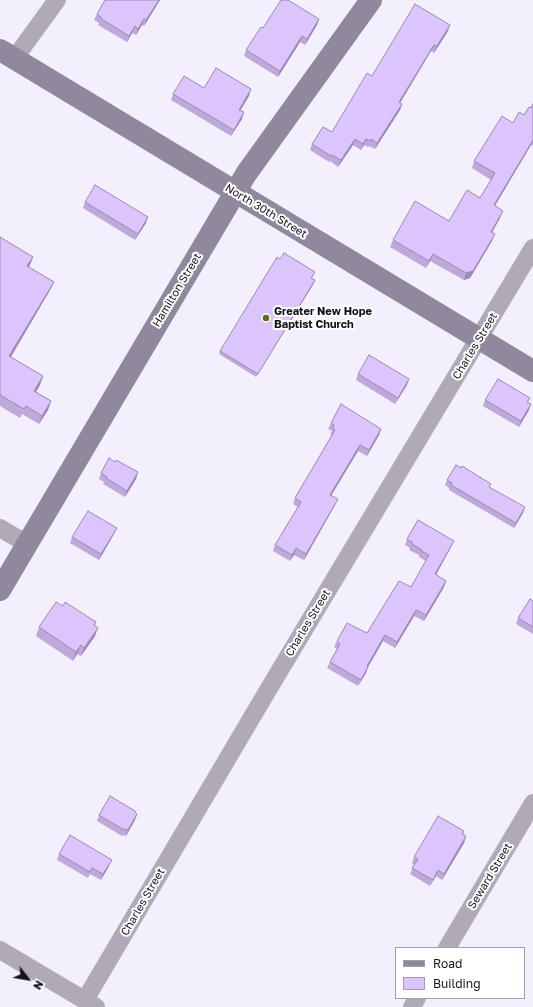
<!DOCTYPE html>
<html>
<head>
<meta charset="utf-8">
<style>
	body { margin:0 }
	#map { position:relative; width:533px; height:1007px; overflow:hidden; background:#f4effc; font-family:"Golos Text",sans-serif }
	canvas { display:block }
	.legend { position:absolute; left:395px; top:947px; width:130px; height:52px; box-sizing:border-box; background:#fff; border:1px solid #a2a0a5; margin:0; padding:5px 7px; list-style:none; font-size:12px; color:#16121d }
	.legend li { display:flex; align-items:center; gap:8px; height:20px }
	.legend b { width:20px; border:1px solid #a2a0a5 }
	.north { position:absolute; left:8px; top:959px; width:40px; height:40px; -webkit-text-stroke:3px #fff; paint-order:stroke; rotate:121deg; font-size:11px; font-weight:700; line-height:16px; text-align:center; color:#16121d }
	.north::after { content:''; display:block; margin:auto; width:14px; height:18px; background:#16121d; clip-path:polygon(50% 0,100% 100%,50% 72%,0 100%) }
</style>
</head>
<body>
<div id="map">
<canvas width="533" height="1007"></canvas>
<ul class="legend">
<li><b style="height:5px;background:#90889c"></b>Road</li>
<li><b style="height:11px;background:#dcc5fd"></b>Building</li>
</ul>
<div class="north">N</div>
</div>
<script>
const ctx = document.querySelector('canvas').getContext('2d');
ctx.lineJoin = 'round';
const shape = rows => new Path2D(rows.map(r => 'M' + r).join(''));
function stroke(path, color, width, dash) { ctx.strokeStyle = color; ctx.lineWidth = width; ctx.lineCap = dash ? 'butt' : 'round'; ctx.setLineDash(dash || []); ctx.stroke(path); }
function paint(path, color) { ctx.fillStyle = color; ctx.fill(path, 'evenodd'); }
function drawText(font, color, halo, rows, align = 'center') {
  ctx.font = font + ' "Golos Text",sans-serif'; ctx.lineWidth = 4; ctx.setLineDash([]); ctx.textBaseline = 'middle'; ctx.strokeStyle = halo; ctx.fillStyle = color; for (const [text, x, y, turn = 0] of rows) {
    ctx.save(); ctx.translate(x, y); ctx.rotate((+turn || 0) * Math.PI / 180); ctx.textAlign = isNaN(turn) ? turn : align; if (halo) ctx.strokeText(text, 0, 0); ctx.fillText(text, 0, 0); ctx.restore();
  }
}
stroke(shape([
	[14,59,57,0],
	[0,528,27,544],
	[447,948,533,803],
	[0,950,96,1007],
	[85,1000,268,690,533,248],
	[412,1007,417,998]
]), '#b0aab8', 18);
stroke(shape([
	[0,50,533,371],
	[0,590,246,174,371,0]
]), '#90889c', 22);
paint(shape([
	[160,0,144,26,142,25,136,35,132,33,127,42,98,25,99,23,94,20,97,14],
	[319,19,317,25,305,45,300,42,278,77,244,56,246,50,263,28],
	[448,31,434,53,431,51,400,103,402,104,400,110,375,149,369,146,368,147,364,145,361,150,353,145,338,167,330,161,329,162,310,150,312,144,332,132,372,76],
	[204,88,249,96,240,110,242,119,231,136,171,100,173,94],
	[533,104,533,146,531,145,495,206,500,218,492,233,492,241,470,278,464,280,430,261,426,268,390,247,393,240,449,221,480,198,491,180,472,168,474,161,513,123,524,115],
	[85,202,146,223,135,240,83,208],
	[0,237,33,257,29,267,54,282,50,290,11,357,40,385,36,392,51,401,48,410,39,424,22,414,20,418,0,406],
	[280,259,315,272,312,278,315,280,314,283,256,377,219,354,220,351],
	[358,374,407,385,395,404,356,380],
	[530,398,528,402,529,410,519,427,483,406,485,400],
	[331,423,381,429,379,435,367,456,358,451,331,495,335,505,304,560,294,555,290,561,273,551,275,545,298,507,293,504,295,498,332,435,330,434,332,431,328,429],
	[115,462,138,472,136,479,125,497,103,484,104,482,99,479,101,473],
	[447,480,523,513,514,528,449,490,449,488,445,485],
	[114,534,99,560,70,543,72,537],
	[407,539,451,547,436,575,446,581,444,587,424,621,414,616,395,648,383,641,368,667,366,673,358,686,327,668,330,662,337,649,334,647,337,641,367,633,411,587,426,561,419,557,419,555,409,550,410,548,405,545],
	[533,601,533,634,516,624,518,618],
	[63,606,96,622,95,626,95,636,81,656,77,654,73,661,36,636,39,627],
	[135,813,135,820,126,836,123,835,122,836,97,821,99,815],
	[464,831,463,835,466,836,464,843,442,880,436,876,430,886,410,874,414,865,412,863,414,857],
	[59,854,109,866,101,880,90,874,88,878,57,860]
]), '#bda9da');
paint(shape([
	[159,0,160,0,144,26,146,20],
	[144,19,142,25,136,35,138,29],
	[319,19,317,25,305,45,307,39],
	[450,25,448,31,434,53,437,46],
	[135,26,132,33,127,42,129,36],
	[302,36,300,42,278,77,280,71],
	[434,45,431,51,397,108,399,102],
	[251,89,249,96,237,116,239,110],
	[402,104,400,110,375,149,377,143],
	[244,112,242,119,231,136,234,130],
	[355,139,353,145,338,167,341,160],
	[366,139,364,145,361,150,363,144],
	[533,140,531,145,491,212,494,205],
	[503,211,500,218,488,239,491,232],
	[148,217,146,223,135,240,138,234],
	[495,234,492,241,470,278,464,280,466,273],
	[433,254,430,261,426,268,429,261],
	[33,257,30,265,24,275,27,266],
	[315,280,314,283,256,377,258,374],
	[54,282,50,290,6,365,9,356],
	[43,376,40,385,31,400,34,391],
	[409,379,407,385,395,404,398,398],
	[51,401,48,410,39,424,42,416],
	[531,404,529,410,519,427,521,421],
	[381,429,379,435,367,456,369,450],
	[360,445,358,451,328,501,330,495],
	[138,472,136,479,125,497,127,491],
	[338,499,335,505,304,560,306,554],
	[525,507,523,513,514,528,516,523],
	[117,528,114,534,99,560,101,554],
	[454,541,451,547,433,580,435,574],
	[296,548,294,555,290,561,292,555],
	[446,581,444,587,424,621,426,615],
	[416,610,414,616,395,648,397,642],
	[98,628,95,636,81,656,84,648],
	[385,635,383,641,365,672,367,666],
	[81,645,77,654,73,661,76,652],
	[368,667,366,673,358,686,361,680],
	[137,814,135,820,126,836,128,830],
	[466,836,464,843,442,880,444,874],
	[112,860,109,866,101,880,103,874],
	[438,870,436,876,430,886]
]), '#9a8ab1');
const building = shape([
	[105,0,159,0,146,20,144,19,138,29,135,26,129,36,100,18,101,17,97,14,105,0],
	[281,0,288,0,319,19,307,39,302,36,280,71,246,50,261,27,263,28,281,0],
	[415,4,450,25,437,46,434,45,399,102,402,104,377,143,371,139,370,141,366,139,363,144,355,139,341,160,332,155,331,156,312,144,323,127,332,132,367,73,372,76,415,4],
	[216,68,251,89,239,110,244,112,234,130,173,94,184,76,204,88,216,68],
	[533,104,533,140,494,205,503,211,491,232,495,234,473,271,466,273,433,254,429,261,393,240,415,201,449,221,467,190,480,198,495,173,474,161,502,116,513,123,519,112,524,115,529,107,531,108,533,104],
	[95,185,148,217,138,234,85,202,95,185],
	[0,237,33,257,27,266,54,282,9,356,43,376,34,391,51,401,42,416,26,406,24,409,0,395,0,237],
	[284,253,315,272,311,278,315,280,258,374,220,351,277,257,280,259,284,253],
	[369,355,409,379,398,398,358,374,369,355],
	[498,379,530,398,527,402,531,404,521,421,485,400,498,379],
	[341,404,381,429,369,450,360,445,330,495,338,499,306,554,296,548,292,555,275,545,301,502,295,498,335,430,333,428,334,425,331,423,341,404],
	[109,458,115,462,116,460,138,472,127,491,106,478,107,477,101,473,109,458],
	[456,465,461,468,462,466,491,484,489,487,525,507,516,523,451,485,452,483,447,480,456,465],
	[88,511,117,528,101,554,72,537,88,511],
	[418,520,454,541,435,574,446,581,426,615,416,610,397,642,385,635,367,666,368,667,361,680,330,662,340,644,337,641,347,623,367,633,399,581,411,587,429,555,421,551,422,550,412,544,412,542,407,539,418,520],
	[530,599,533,601,533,627,518,618,530,599],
	[56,602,63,606,65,602,96,622,94,625,98,628,84,648,81,645,76,652,39,627,56,602],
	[110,796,135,811,135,812,137,814,128,830,125,829,124,830,99,815,110,796],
	[438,816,464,831,462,834,466,836,444,874,438,870,433,880,412,868,418,859,414,857,438,816],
	[70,835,112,860,103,874,92,868,90,872,59,854,70,835]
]);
paint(building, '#dcc5fd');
stroke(building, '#9a8ab1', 1);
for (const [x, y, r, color] of [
	[266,318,4,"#576e1e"]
]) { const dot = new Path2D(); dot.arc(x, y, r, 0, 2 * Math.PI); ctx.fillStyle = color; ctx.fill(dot); stroke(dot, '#fff', 1.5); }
drawText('11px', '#16121d', '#fff', [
	["North 30th Street",266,211,31],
	["Hamilton Street",177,290,-59],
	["Charles Street",475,346,-59],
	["Charles Street",308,623,-59],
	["Seward Street",490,876,-59],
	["Charles Street",143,902,-60]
]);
drawText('bold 11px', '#16121d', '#fff', [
	["Greater New Hope",274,312],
	["Baptist Church",274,325]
], 'left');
</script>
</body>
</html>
